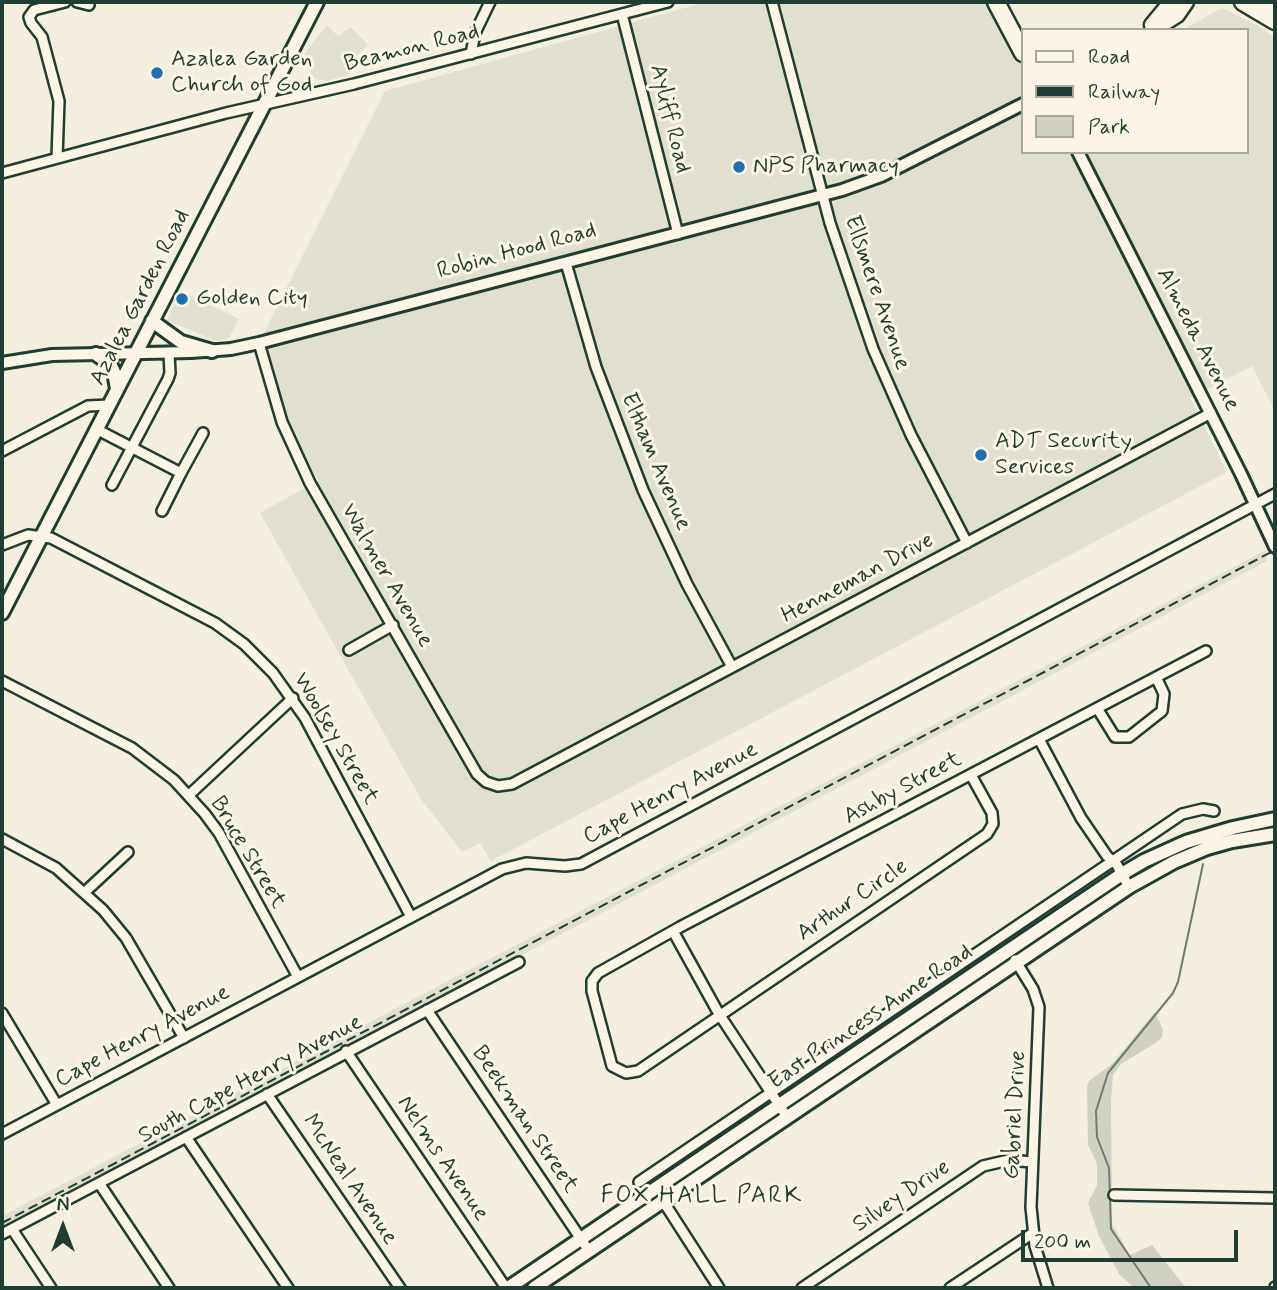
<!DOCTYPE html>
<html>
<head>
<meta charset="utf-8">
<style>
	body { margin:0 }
	#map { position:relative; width:1277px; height:1290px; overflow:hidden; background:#f3eede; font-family:Mynerve,sans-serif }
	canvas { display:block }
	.frame { position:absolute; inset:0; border:4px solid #1f3d34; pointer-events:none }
	.legend { position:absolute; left:1021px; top:28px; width:228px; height:126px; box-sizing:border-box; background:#fcf5e5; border:2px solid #a4ab9e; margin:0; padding:9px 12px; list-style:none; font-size:21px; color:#1f3d34 }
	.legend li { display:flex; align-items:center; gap:14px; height:35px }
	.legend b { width:35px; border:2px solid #a4ab9e }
	.north { position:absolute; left:28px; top:1192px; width:70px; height:70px; -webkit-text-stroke:5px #fcf5e5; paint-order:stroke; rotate:0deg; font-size:19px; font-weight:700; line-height:28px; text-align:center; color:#1f3d34 }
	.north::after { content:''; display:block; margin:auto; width:24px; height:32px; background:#1f3d34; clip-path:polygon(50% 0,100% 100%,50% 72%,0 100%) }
	.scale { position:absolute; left:1021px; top:1230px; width:217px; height:32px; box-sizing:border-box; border:4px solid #1f3d34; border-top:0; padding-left:9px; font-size:21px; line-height:24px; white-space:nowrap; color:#1f3d34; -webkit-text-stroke:5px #fcf5e5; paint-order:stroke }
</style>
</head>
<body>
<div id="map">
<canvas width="1277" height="1290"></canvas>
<div class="frame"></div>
<ul class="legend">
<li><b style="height:9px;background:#fcf5e5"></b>Road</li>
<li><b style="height:9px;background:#1f3d34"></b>Railway</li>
<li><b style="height:19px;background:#d0d1c2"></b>Park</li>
</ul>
<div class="north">N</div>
<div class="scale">200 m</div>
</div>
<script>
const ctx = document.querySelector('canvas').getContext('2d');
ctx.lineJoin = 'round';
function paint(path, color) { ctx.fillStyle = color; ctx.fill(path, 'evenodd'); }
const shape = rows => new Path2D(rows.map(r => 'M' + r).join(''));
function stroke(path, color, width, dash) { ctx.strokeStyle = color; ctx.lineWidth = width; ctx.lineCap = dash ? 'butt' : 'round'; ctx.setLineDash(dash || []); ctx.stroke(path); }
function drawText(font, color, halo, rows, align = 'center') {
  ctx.font = font + ' Mynerve,sans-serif'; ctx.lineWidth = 6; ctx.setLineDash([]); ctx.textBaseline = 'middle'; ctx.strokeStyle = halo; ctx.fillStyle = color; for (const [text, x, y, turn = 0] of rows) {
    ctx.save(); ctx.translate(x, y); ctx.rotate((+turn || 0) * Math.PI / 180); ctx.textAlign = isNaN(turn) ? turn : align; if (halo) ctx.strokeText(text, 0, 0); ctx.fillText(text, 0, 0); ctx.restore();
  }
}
paint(shape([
	[706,2,1004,2,1023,33,1023,152,1247,152,1247,30,1182,30,1222,8,1259,26,1275,38,1275,411,1252,366,1190,398,1227,472,491,861,480,843,462,852,421,799,260,513,319,480,297,447,278,395,264,333,385,91],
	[327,25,338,36,351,27,368,45,355,57,361,64,348,75,327,81,315,79,304,63,305,53],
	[181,291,239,319,229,338,216,341,167,320],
	[1266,550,1267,561,2,1230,2,1216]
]), '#e1dfd0');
paint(shape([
	[1155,1012,1163,1030,1162,1037,1157,1042,1121,1064,1113,1075,1111,1102,1112,1224,1130,1255,1152,1245,1186,1288,1134,1288,1119,1274,1099,1236,1088,1203,1097,1185,1097,1164,1088,1145,1087,1087,1089,1081,1112,1064]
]), '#d0d1c2');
stroke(shape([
	[1151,1288,1111,1229,1109,1168,1097,1137,1096,1111,1108,1073,1173,993,1178,982,1203,864]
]), '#6c7d72', 2);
const minor = shape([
	[77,2,89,5],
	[772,2,830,223,873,349,911,435,967,543],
	[622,14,678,234],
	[471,54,475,33,490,2],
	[57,158,59,101,42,37,31,23,29,17,34,10,65,2],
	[2,173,226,113,354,84,668,2],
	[566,263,596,367,643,490,687,584,732,667],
	[259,343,282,422,310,483,477,774,486,782,498,786,512,784,1211,413],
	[96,429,181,473,162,511],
	[2,451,88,406,109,405],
	[181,473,203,433],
	[112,485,168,379,170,373,169,353],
	[2,545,28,535,51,538,215,623,244,644,273,673,305,718,411,917],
	[349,650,393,625],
	[2,681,132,748,174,780,205,814,219,833,298,977],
	[1097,708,1115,737,1129,737,1162,711,1164,694,1156,677],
	[1039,739,1081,818,1107,856,1117,865,1129,887],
	[971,775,992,813,993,824,987,834,638,1071,626,1073,612,1066,592,991,592,981,598,973,680,927,1206,651],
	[189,795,293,698],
	[2,839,56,868,103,910,126,938,184,1038],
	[85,892,128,852],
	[673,931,719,1014,787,1117],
	[1015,960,1033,989,1039,1007,1031,1207,1035,1246,1048,1288],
	[427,1010,589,1251],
	[2,1013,57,1105],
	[346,1051,506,1288],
	[267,1094,400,1288],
	[2,1134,502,869,526,863,565,866,581,864,1275,494],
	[186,1137,288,1288],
	[639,1182,1182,814,1203,809,1214,811],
	[99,1183,169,1288],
	[1114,1195,1275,1198],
	[663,1201,719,1288],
	[12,1229,51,1288],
	[2,1234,519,962],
	[802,1288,983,1166,1009,1160,1032,1162],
	[950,1288,1033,1233],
	[1275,1288,1275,1287]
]);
const tertiary = shape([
	[1078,152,1241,474,1275,547],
	[2,363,52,355,191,352,231,349,259,343,842,190,881,176,1023,104]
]);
const secondary = shape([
	[152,321,181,342,212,351],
	[96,354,110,364,114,372,117,389],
	[2,613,317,2],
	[508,1288,1122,874,1144,861,1186,842,1233,828,1275,819],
	[534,1288,1129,887,1174,862,1207,848,1232,841,1275,834]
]);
const primary = shape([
	[1152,25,1171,2],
	[1153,30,1177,15,1186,2]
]);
const motorway = shape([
	[996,2,1023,53],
	[1243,2,1275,21],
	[1265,2,1275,6]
]);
stroke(minor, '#1f3d34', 14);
stroke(tertiary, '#1f3d34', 16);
stroke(secondary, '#1f3d34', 18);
stroke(primary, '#1f3d34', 19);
stroke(motorway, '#1f3d34', 21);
stroke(minor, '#fcf5e5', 9);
stroke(tertiary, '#fcf5e5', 10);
stroke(secondary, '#fcf5e5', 12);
stroke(primary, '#fcf5e5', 14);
stroke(motorway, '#fcf5e5', 16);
stroke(shape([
	[2,1223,1275,550]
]), '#1f3d34', 2, [10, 5]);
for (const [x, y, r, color] of [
	[157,73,7,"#1f6fb2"],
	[739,167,7,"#1f6fb2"],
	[182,299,7,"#1f6fb2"],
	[981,455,7,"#1f6fb2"]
]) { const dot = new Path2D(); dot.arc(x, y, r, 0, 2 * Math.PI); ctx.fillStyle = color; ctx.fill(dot); stroke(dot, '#fcf5e5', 2.5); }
drawText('23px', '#1f3d34', '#fcf5e5', [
	["Beamon Road",412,49,-14],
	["Ayliff Road",669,119,76],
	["Robin Hood Road",517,252,-15],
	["Ellsmere Avenue",876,293,71],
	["Azalea Garden Road",141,298,-63],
	["Almeda Avenue",1197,340,63],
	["Eltham Avenue",655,462,67],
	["Walmer Avenue",386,576,60],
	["Henneman Drive",858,579,-28],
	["Woolsey Street",335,739,60],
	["Ashby Street",903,789,-28],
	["Cape Henry Avenue",671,794,-28],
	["Bruce Street",247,853,59],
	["Arthur Circle",853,901,-34],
	["East Princess Anne Road",871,1018,-34],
	["Cape Henry Avenue",143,1037,-28],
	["South Cape Henry Avenue",251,1080,-28],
	["Gabriel Drive",1016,1115,-87],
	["Beekman Street",524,1120,56],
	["Nelms Avenue",442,1159,56],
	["McNeal Avenue",349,1180,56],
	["Silvey Drive",902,1197,-34]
]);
drawText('23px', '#1f3d34', '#fcf5e5', [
	["Azalea Garden",171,60],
	["Church of God",171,86],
	["NPS Pharmacy",753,167],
	["Golden City",196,299],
	["ADT Security",995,442],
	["Services",995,468]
], 'left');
ctx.letterSpacing = '2px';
drawText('24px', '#1f3d34', '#fcf5e5', [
	["FOX HALL PARK",702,1197]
]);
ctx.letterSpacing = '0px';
</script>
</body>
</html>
